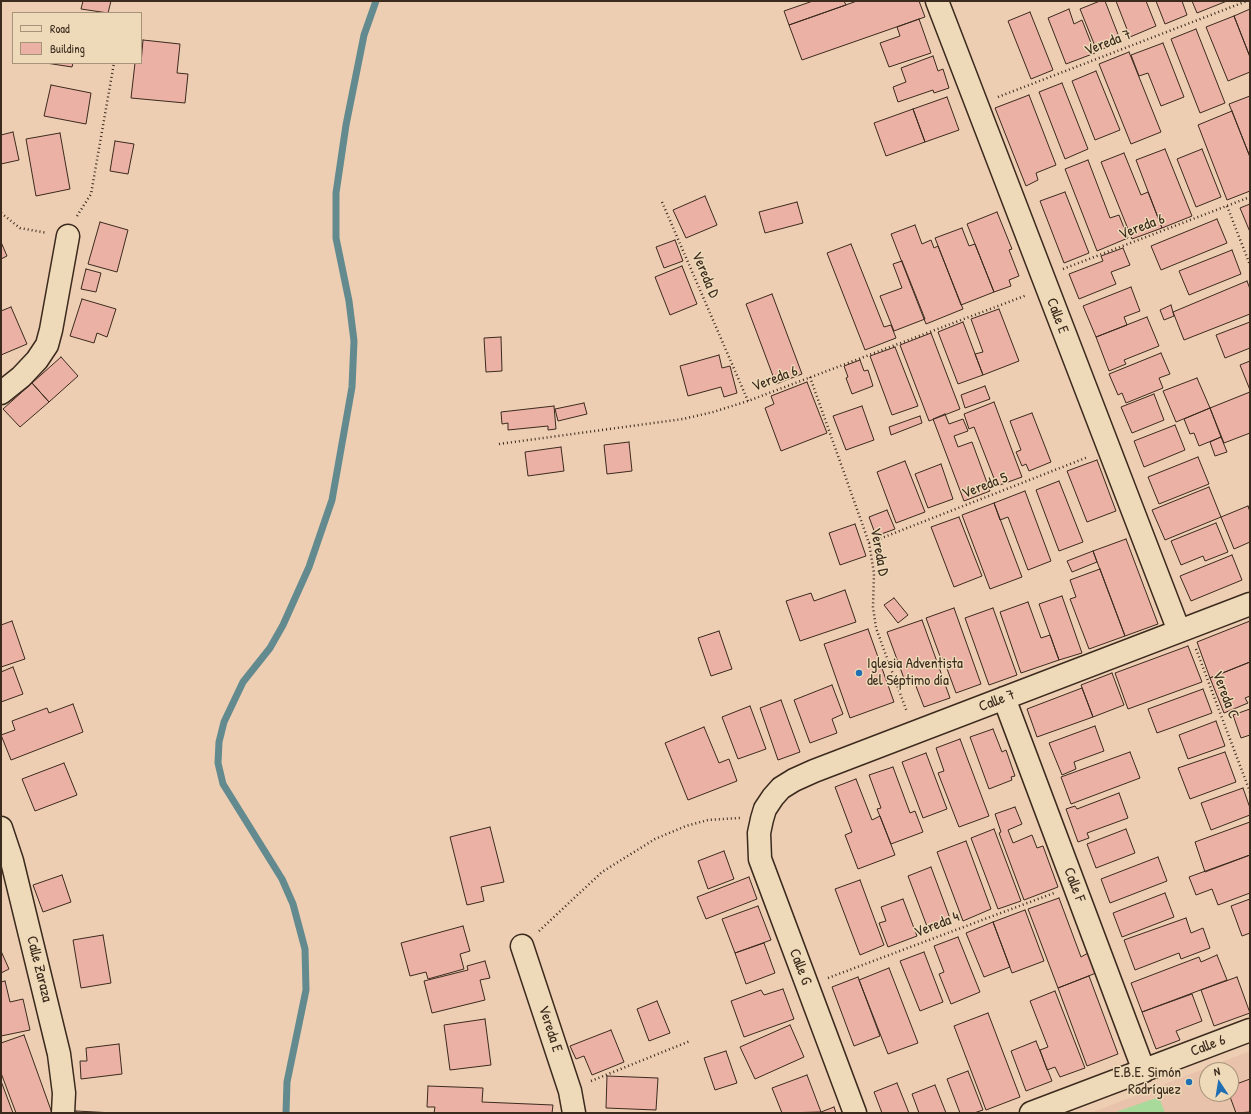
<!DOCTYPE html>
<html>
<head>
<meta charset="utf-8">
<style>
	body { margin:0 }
	#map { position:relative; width:1251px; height:1114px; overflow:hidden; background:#edceb2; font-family:"Patrick Hand",sans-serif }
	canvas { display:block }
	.frame { position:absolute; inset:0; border:2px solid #3b2a1e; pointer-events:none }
	.legend { position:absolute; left:12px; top:12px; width:130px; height:52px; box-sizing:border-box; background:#eedab8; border:1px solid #a6947a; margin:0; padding:5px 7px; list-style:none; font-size:12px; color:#3b2a1e }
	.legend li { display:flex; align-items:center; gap:8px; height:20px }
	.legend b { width:20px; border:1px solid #a6947a }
	.north { position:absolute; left:1199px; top:1062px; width:40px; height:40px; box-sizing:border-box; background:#eedab8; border:1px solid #a6947a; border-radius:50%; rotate:348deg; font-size:11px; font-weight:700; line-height:16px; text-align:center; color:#3b2a1e }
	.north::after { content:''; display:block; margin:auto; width:14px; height:18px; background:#1f6fb2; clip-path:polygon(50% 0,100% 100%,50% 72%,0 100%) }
</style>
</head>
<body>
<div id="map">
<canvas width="1251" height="1114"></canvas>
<div class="frame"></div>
<ul class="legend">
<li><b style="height:5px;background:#eedab8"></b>Road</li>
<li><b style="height:11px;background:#ebb1a4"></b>Building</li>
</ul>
<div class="north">N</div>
</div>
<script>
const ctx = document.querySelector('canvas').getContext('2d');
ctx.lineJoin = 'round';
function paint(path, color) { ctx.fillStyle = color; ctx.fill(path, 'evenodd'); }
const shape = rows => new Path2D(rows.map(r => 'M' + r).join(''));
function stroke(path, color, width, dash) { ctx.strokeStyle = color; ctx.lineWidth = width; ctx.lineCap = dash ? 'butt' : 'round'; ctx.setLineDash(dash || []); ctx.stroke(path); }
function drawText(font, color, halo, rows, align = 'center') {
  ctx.font = font + ' "Patrick Hand",sans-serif'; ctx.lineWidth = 3; ctx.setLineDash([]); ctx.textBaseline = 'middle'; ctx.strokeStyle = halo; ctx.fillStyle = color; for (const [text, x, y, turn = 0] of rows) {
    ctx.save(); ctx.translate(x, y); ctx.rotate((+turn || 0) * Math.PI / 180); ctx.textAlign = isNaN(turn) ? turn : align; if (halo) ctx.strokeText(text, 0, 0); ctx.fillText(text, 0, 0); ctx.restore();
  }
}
paint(shape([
	[1250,1051,1250,1113,1091,1113],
	[1207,1070,1231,1070,1231,1094,1207,1094]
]), '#e8c2ab');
paint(shape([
	[1159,1097,1165,1113,1113,1113]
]), '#a7da9b');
stroke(shape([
	[286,1113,287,1082,306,990,305,949,293,904,282,879,223,784,218,763,219,742,224,722,243,682,270,648,283,625,309,567,332,500,352,387,354,341,349,301,336,238,336,193,346,125,364,35,376,1]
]), '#638b8f', 7);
const building = shape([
	[83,1,111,1,108,13,81,9,83,1],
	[813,1,844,1,846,5,789,25,784,11,813,1],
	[857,1,919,1,925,17,802,60,789,25,857,1],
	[1100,1,1105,1,1121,42,1097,51,1080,9,1100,1],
	[1116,1,1146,1,1156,26,1130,37,1116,1],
	[1156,1,1182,1,1187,15,1165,24,1156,1],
	[1192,1,1227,1,1197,13,1192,1],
	[1069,9,1074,24,1082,20,1095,53,1066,64,1048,18,1069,9],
	[1250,9,1250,57,1234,16,1250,9],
	[1030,12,1053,70,1031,79,1008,21,1030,12],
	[1234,16,1250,57,1250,72,1228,81,1206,27,1234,16],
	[919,19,931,53,889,67,880,43,900,36,897,27,919,19],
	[1196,29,1225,103,1200,113,1171,39,1196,29],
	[143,40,180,44,177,73,188,74,185,103,131,98,135,63,141,63,143,40],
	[1163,43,1184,97,1161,106,1148,73,1139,76,1131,55,1163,43],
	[1129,52,1161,132,1131,144,1099,64,1129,52],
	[933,56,938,71,943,69,949,88,934,93,933,90,898,102,893,87,906,82,901,68,933,56],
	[46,63,73,63,72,67,46,63],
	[1096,71,1120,130,1095,140,1072,81,1096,71],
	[1062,83,1088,149,1065,159,1039,92,1062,83],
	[51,85,91,93,86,124,44,116,51,85],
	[1029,95,1056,165,1036,173,1038,180,1026,186,995,108,1029,95],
	[1250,96,1250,157,1229,104,1250,96],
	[947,97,959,130,925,142,913,109,947,97],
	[913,109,925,142,886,156,874,123,913,109],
	[1232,111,1250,157,1250,191,1227,200,1198,125,1232,111],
	[13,132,19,160,1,164,1,135,13,132],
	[60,133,70,189,36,196,26,139,60,133],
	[115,141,134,144,128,174,110,171,115,141],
	[1165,149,1192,216,1162,228,1136,160,1165,149],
	[1202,149,1221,197,1196,207,1177,159,1202,149],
	[1124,153,1141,195,1148,192,1162,228,1132,239,1101,162,1124,153],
	[1088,160,1110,218,1119,215,1128,238,1097,251,1065,169,1088,160],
	[1065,192,1089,253,1064,263,1040,201,1065,192],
	[705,196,717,225,686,238,673,210,705,196],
	[797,202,803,223,765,233,759,212,797,202],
	[1250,204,1250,232,1240,208,1250,204],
	[997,212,1012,249,1009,250,1019,276,1009,280,1011,286,994,292,967,224,997,212],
	[1217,219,1227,243,1161,270,1151,246,1217,219],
	[100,222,128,230,117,272,88,264,100,222],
	[915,225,922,244,931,240,934,248,938,246,963,309,926,324,891,234,915,225],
	[962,228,969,246,975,244,994,292,961,305,935,238,962,228],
	[675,240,683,261,664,268,656,247,675,240],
	[1,242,7,256,1,259,1,242],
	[851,244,884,327,891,325,896,338,865,350,827,253,851,244],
	[1123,248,1130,265,1111,272,1116,284,1079,299,1069,274,1103,261,1101,256,1123,248],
	[1232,250,1241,274,1189,295,1179,271,1232,250],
	[902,261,925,319,894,331,880,296,902,288,893,264,902,261],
	[682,266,697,304,670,315,655,277,682,266],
	[86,269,101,273,96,292,81,289,86,269],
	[1247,281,1250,289,1250,314,1184,340,1173,312,1247,281],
	[1131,287,1140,311,1124,317,1127,325,1096,337,1083,306,1131,287],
	[772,294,802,374,776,384,746,304,772,294],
	[82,299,116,309,107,337,97,333,94,343,70,336,82,299],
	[1171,305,1174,316,1164,320,1160,310,1171,305],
	[11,307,27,344,1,355,1,311,11,307],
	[999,309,1019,361,983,375,975,354,983,352,971,319,999,309],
	[1147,317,1159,346,1124,360,1126,364,1109,371,1096,337,1147,317],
	[963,322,983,375,958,384,938,332,963,322],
	[1250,322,1250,348,1225,358,1216,335,1250,322],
	[931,333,960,409,929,421,900,345,931,333],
	[501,337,502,371,486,372,484,338,501,337],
	[895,347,918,406,892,415,870,356,895,347],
	[1161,353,1170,374,1159,378,1163,388,1126,403,1122,393,1118,395,1109,374,1161,353],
	[719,355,722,368,730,366,737,393,724,397,721,387,688,396,680,366,719,355],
	[61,357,78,376,49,402,32,383,61,357],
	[860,360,864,371,868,370,873,386,852,394,846,378,848,377,844,366,860,360],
	[1250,361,1250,390,1240,365,1250,361],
	[1197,378,1210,408,1176,422,1163,391,1197,378],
	[807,382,827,433,781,451,765,408,774,404,771,396,807,382],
	[32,383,49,402,20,427,3,409,32,383],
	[985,386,990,399,965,408,961,395,985,386],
	[1250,392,1250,433,1224,443,1210,408,1250,392],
	[1154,394,1164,420,1132,433,1121,407,1154,394],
	[994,402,1022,477,997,486,974,427,969,429,964,414,994,402],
	[584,403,587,414,558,421,555,409,584,403],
	[554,406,556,429,548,430,548,426,508,430,508,423,502,424,501,412,554,406],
	[862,406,874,440,846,450,833,416,862,406],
	[1210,408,1221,437,1199,446,1194,433,1190,434,1184,419,1210,408],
	[1032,413,1051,462,1029,471,1026,464,1022,466,1016,452,1021,450,1010,421,1032,413],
	[945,414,949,424,963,419,968,431,954,436,958,447,972,442,990,491,964,501,933,419,945,414],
	[920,416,922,423,891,435,889,427,920,416],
	[1175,425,1185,450,1144,467,1134,441,1175,425],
	[1221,437,1227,452,1215,456,1210,442,1221,437],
	[629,442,632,471,607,474,604,445,629,442],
	[561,447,564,471,528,476,525,452,561,447],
	[1198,457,1209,484,1159,504,1148,477,1198,457],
	[1097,460,1116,511,1087,522,1067,471,1097,460],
	[905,461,925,512,896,523,877,472,905,461],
	[941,464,953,499,928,508,915,474,941,464],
	[1059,481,1083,542,1059,551,1036,490,1059,481],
	[1209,487,1221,517,1165,540,1152,510,1209,487],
	[1025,491,1051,561,1028,570,1008,517,1000,520,994,503,1025,491],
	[994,503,1022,577,990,589,962,515,994,503],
	[1248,506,1250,512,1250,542,1234,549,1221,517,1248,506],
	[887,510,895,529,876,536,869,517,887,510],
	[959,517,982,576,954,587,931,527,959,517],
	[1216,523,1228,552,1205,561,1203,556,1181,565,1171,541,1216,523],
	[855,524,866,556,840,565,829,533,855,524],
	[1126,539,1158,624,1125,636,1093,551,1126,539],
	[1093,551,1097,562,1072,572,1067,561,1093,551],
	[1232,555,1242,580,1191,601,1180,576,1232,555],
	[1100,569,1125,636,1089,649,1070,599,1076,597,1070,580,1100,569],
	[845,590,856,622,800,641,786,601,811,593,814,601,845,590],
	[1062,596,1082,653,1059,660,1039,604,1062,596],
	[894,598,908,615,898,623,884,605,894,598],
	[1028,602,1041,638,1050,635,1059,660,1021,673,1000,612,1028,602],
	[954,608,981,684,956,693,943,658,941,659,926,618,954,608],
	[993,608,1017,675,989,685,965,618,993,608],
	[922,620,950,698,924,707,914,681,906,684,887,632,922,620],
	[12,621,25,659,1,667,1,625,12,621],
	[1250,621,1250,662,1210,678,1197,642,1250,621],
	[868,629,894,702,850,718,824,644,868,629],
	[719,631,732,669,711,676,698,638,719,631],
	[1188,646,1202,682,1128,709,1115,673,1188,646],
	[1250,662,1250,696,1245,698,1248,703,1224,713,1210,678,1250,662],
	[13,667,23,694,1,702,1,672,13,667],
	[1112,673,1124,705,1093,717,1081,685,1112,673],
	[832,685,843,714,832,719,837,733,810,743,794,700,832,685],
	[1082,688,1093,717,1037,737,1027,709,1082,688],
	[1203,689,1212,713,1157,733,1148,709,1203,689],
	[781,700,800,752,778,760,760,708,781,700],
	[73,704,83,732,11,760,1,735,15,730,12,721,47,708,49,713,73,704],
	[750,706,766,749,738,759,722,717,750,706],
	[1250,709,1250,735,1241,738,1233,715,1250,709],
	[1216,721,1225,746,1188,759,1179,735,1216,721],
	[1095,726,1104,751,1074,762,1076,769,1062,775,1049,743,1095,726],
	[704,727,719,763,729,759,737,781,688,800,665,743,704,727],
	[993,729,1002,752,1006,750,1015,776,1011,777,1012,780,989,789,970,737,993,729],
	[960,739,989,816,959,827,938,773,944,771,936,748,960,739],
	[1130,752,1140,778,1071,804,1061,777,1130,752],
	[1225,752,1236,782,1190,799,1178,768,1225,752],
	[926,753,947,809,923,818,902,762,926,753],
	[64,763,77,795,35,811,22,779,64,763],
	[893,767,910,813,915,811,923,832,891,844,877,809,881,808,869,775,893,767],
	[856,779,872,820,880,816,895,855,858,869,845,835,852,832,835,787,856,779],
	[1243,788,1250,808,1250,815,1211,830,1201,803,1243,788],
	[1119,793,1128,818,1087,833,1089,838,1078,842,1066,809,1075,806,1077,809,1119,793],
	[1015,807,1022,824,1008,830,1013,843,1032,835,1037,848,1043,846,1058,887,1024,900,999,833,1001,832,995,814,1015,807],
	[1250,822,1250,855,1205,872,1195,842,1250,822],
	[490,827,504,882,481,887,484,901,467,905,450,837,490,827],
	[994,829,1021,901,998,909,971,838,994,829],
	[1126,829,1135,853,1096,868,1087,844,1126,829],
	[966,841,991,909,963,921,937,852,966,841],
	[724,851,734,879,708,889,698,861,724,851],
	[1250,855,1250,893,1218,905,1212,889,1196,895,1189,877,1250,855],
	[1158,857,1167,881,1110,903,1101,879,1158,857],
	[931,867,951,921,928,929,908,876,931,867],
	[62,875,71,902,43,912,33,885,62,875],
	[749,877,757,899,706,919,697,897,749,877],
	[860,880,884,945,860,955,835,889,860,880],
	[1165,893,1174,917,1122,937,1113,913,1165,893],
	[1059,898,1081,957,1088,953,1096,973,1058,988,1028,909,1059,898],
	[903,899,917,936,888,947,879,923,886,921,881,907,903,899],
	[1250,899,1250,933,1242,936,1231,906,1250,899],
	[758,906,771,940,735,953,722,919,758,906],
	[1025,910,1044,961,1012,973,993,922,1025,910],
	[1186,918,1191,933,1203,928,1210,948,1181,959,1179,953,1135,970,1124,940,1186,918],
	[993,922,1010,967,984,977,966,933,993,922],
	[463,926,470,951,460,954,464,969,428,979,426,972,410,976,401,943,463,926],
	[103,935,111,983,81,988,73,940,103,935],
	[958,937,980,992,951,1004,939,974,944,972,934,946,958,937],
	[764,943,775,973,746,984,735,953,764,943],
	[1,951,9,969,1,973,1,951],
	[924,952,943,1002,920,1011,900,961,924,952],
	[1217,955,1227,980,1142,1012,1131,983,1199,957,1201,962,1217,955],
	[485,961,490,978,480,980,485,1000,432,1013,424,981,468,970,467,966,485,961],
	[889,968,918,1043,888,1054,859,980,889,968],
	[1089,976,1118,1054,1087,1066,1058,988,1089,976],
	[858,977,880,1036,854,1046,832,987,858,977],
	[1237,977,1250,1013,1214,1026,1201,990,1237,977],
	[5,981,10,1002,23,999,30,1030,1,1036,1,982,5,981],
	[783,989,794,1019,744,1037,731,1001,761,990,764,995,783,989],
	[1055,991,1085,1068,1060,1077,1055,1067,1047,1070,1040,1050,1048,1047,1030,1001,1055,991],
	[1192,994,1202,1021,1176,1031,1180,1040,1156,1049,1142,1012,1192,994],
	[657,1001,670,1033,649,1041,637,1009,657,1001],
	[988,1013,1020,1097,986,1110,954,1026,988,1013],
	[485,1019,491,1065,450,1070,444,1025,485,1019],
	[790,1025,804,1057,755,1079,740,1047,790,1025],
	[611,1030,624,1062,592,1075,584,1056,576,1059,570,1046,611,1030],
	[24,1035,52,1113,16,1113,1,1073,1,1043,24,1035],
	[1036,1041,1052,1081,1026,1091,1011,1051,1036,1041],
	[119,1044,122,1074,81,1079,80,1061,87,1061,86,1048,119,1044],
	[726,1051,737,1083,715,1090,704,1058,726,1051],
	[968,1071,983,1110,974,1113,960,1113,947,1079,968,1071],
	[807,1075,821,1112,782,1113,772,1088,807,1075],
	[607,1076,658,1078,656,1110,606,1108,607,1076],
	[1250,1079,1250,1112,1236,1113,1229,1094,1231,1094,1231,1086,1250,1079],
	[1,1081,13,1113,1,1113,1,1081],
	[897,1083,909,1113,882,1113,874,1092,897,1083],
	[935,1085,946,1113,919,1113,912,1094,935,1085],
	[428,1086,483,1088,482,1102,553,1105,552,1113,434,1113,435,1107,427,1107,428,1086],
	[834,1107,836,1113,818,1113,821,1112,834,1107],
	[76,1111,114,1113,76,1113,76,1111]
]);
paint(building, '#ebb1a4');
stroke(building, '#3b2a1e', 1);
const minor = shape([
	[937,1,1179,631],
	[1,393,21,377,37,360,47,345,51,330,68,236],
	[1004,698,1144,1071],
	[1,828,12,861,59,1054,64,1093,63,1113],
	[522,946,570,1091,574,1113],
	[855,1113,760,859,759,833,762,819,765,809,773,797,781,788,794,780,814,771,1250,604],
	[1031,1113,1250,1030]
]);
stroke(minor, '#3b2a1e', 25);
stroke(shape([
	[998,97,1247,1],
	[662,202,748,401],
	[1227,206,1250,265],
	[1,213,20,228,47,233],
	[77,216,91,194,114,63],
	[1063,269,1250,197],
	[810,377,869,543,874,573,873,607,876,628,907,712],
	[499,444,683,419,713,412,748,401,1027,295],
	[869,543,1088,457],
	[1196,649,1250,792],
	[539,931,602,872,655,839,686,826,708,820,740,818],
	[828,978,1054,893],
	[591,1081,690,1041]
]), '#3b2a1e', 2.5, [1, 3]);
stroke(minor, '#eedab8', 22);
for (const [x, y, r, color] of [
	[859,673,4,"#1f6fb2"],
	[1189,1082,4,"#1f6fb2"]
]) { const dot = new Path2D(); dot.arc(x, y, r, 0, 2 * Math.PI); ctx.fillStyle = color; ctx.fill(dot); stroke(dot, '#eedab8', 1.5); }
drawText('15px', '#3b2a1e', '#eedab8', [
	["Vereda 7",1108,43,-21],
	["Vereda 6",1142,227,-21],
	["Vereda D",705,275,67],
	["Calle E",1057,316,69],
	["Vereda 6",775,379,-21],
	["Vereda 5",985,486,-21],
	["Vereda D",879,552,80],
	["Vereda C",1225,695,69],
	["Calle 7",997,701,-21],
	["Calle F",1074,885,69],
	["Vereda 4",937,925,-21],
	["Calle G",800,967,69],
	["Calle Zaraza",39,969,76],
	["Vereda E",550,1029,72],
	["Calle 6",1208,1046,-21]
]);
drawText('15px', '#3b2a1e', '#eedab8', [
	["Iglesia Adventista",867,664],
	["del Séptimo día",867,681],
	["E.B.E. Simón",1181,1073,"right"],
	["Rodríguez",1181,1090,"right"]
], 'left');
</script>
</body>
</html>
